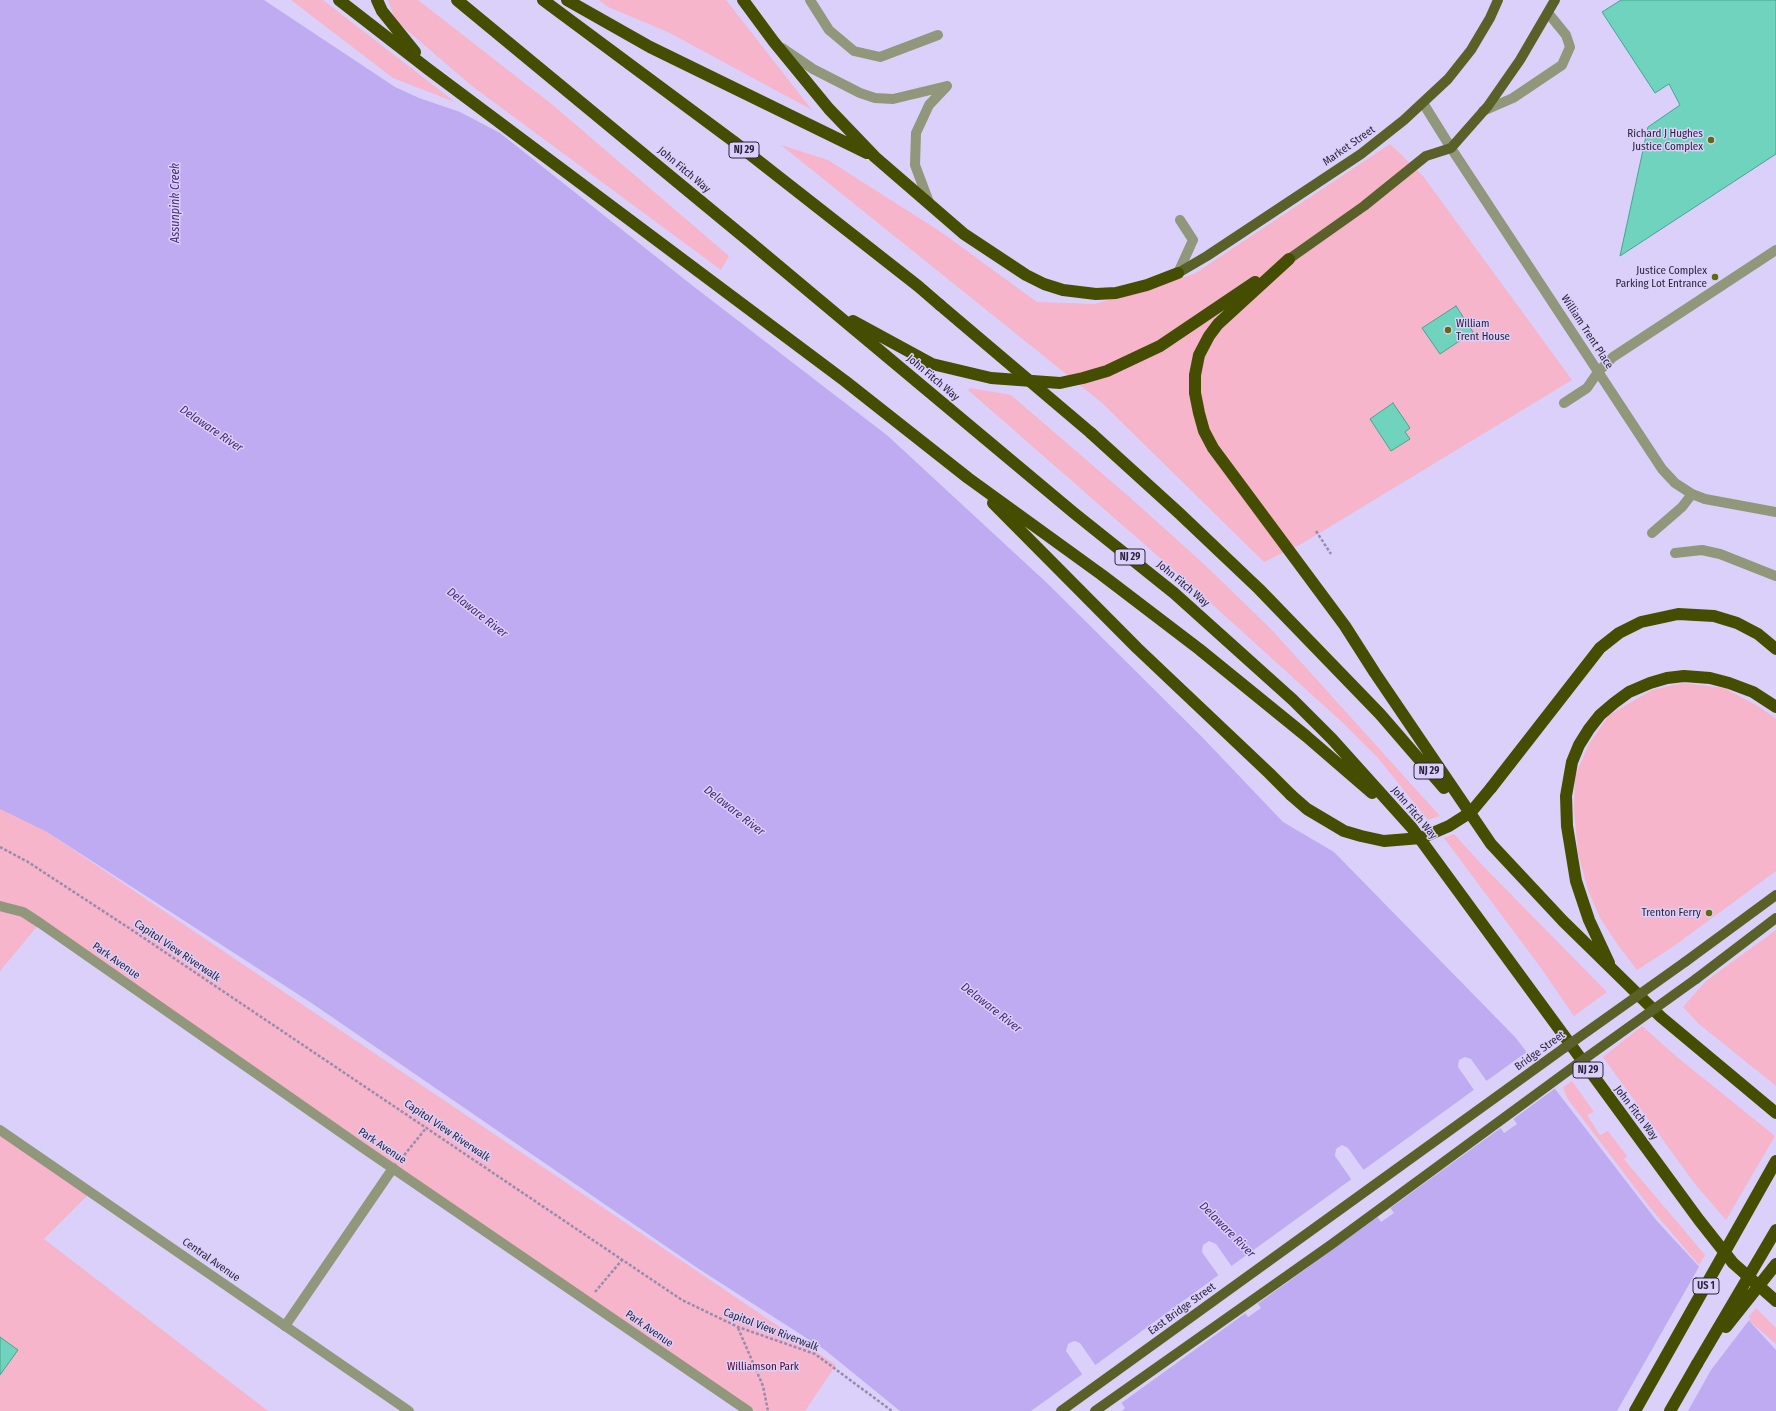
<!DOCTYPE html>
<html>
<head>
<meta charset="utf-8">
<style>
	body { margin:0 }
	canvas { display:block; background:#dad0f9 }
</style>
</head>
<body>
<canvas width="1776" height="1411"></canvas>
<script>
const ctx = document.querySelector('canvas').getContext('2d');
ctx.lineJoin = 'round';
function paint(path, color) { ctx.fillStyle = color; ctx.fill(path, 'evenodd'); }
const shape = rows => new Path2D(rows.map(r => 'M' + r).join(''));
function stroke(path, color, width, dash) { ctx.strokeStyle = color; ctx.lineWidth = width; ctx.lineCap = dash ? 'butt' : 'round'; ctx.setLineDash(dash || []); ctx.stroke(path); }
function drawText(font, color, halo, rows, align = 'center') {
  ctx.font = font + ' "Fira Sans Condensed",sans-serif'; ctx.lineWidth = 3; ctx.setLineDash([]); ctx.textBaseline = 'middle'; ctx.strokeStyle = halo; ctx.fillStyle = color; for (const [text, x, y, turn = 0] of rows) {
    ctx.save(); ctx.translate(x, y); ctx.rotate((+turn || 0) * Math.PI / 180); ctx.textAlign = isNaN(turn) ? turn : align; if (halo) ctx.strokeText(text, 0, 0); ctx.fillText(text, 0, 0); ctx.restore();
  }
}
paint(shape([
	[291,0,323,0,455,102,393,78],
	[388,0,418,0,554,106,729,256,721,270,472,86,395,20],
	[599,0,726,0,812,110,668,32,608,7],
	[1390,144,1423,176,1572,380,1303,543,1264,562,1101,402,781,145,828,160,941,232,1037,302,1095,304,1194,274],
	[970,388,1011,395,1134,501,1207,567,1271,629,1440,816,1428,820,1378,758,1342,722,1192,586,968,390],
	[1683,683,1724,688,1758,706,1776,719,1776,871,1674,946,1637,970,1618,945,1600,918,1588,890,1578,853,1574,810,1575,776,1589,744,1609,715,1652,690],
	[0,809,47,832,836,1365,805,1411,752,1411,40,923,0,971],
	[1454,834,1485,868,1607,992,1574,1016,1541,968,1444,838],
	[1776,930,1776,1086,1699,1024,1683,1007,1706,981],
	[1642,1026,1677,1057,1775,1136,1726,1220,1695,1184,1603,1057],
	[1572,1081,1594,1112,1587,1115,1600,1135,1608,1131,1627,1156,1624,1159,1628,1164,1705,1255,1699,1265,1648,1205,1567,1098,1563,1087],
	[0,1126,91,1192,44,1239,268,1411,0,1411],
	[1756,1308,1776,1328,1776,1344,1747,1319]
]), '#f6b5cb');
paint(shape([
	[0,0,264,0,395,87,419,98,460,112,500,133,693,286,888,436,1048,584,1203,738,1283,822,1334,852,1515,1037,1656,1220,1776,1350,1776,1411,1122,1411,1125,1408,1080,1343,1074,1341,1068,1344,1066,1351,1108,1411,900,1411,825,1350,699,1269,313,1004,47,832,0,809],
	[1465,1057,1471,1059,1517,1124,1504,1133,1458,1067,1459,1060],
	[1342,1145,1348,1148,1394,1213,1381,1222,1335,1156,1336,1149],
	[1209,1241,1216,1244,1261,1308,1248,1317,1202,1252,1203,1245]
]), '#bfabf1');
paint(shape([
	[1528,1051,1557,1087,1512,1120,1485,1082],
	[1475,1089,1502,1127,1389,1209,1362,1171],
	[1353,1178,1379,1216,1256,1305,1230,1267],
	[1700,1265,1750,1319,1711,1370,1688,1411,1617,1411],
	[1220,1274,1247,1312,1120,1404,1094,1366],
	[1084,1373,1110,1411,1031,1411]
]), '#dad0f9');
const building = shape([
	[1621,0,1776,0,1776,154,1620,256,1648,127,1680,105,1669,84,1655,93,1602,12,1621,0],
	[1456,306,1473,332,1440,354,1422,328,1456,306],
	[1393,403,1410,428,1405,432,1410,439,1391,451,1370,419,1393,403],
	[0,1337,18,1350,0,1375,0,1337]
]);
paint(building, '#6fd3bd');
stroke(building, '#47a591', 1);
stroke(shape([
	[1316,531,1331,554],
	[0,847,28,862,129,928,682,1300,738,1327,815,1354,892,1411],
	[401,1159,427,1127],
	[595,1292,622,1260],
	[738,1328,763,1386,768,1411]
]), '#958caf', 2.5, [3, 2]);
stroke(shape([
	[810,0,829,30,854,51,880,57,938,35],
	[782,48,813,69,860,93,875,98,893,99,947,86],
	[1483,111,1513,98,1562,65,1570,47,1566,35,1548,13],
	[1451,148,1662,469,1675,483,1692,494,1705,499,1776,512],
	[930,205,915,165,916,133,929,105,947,86],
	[1178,273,1193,240,1180,220],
	[1564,403,1587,388,1598,372,1613,357,1776,250],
	[1652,533,1682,507,1692,494],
	[1675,553,1702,550,1720,554,1776,576],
	[285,1326,393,1168]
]), '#91977a', 10);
stroke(shape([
	[1423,103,1451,148],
	[0,906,23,912,40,923,363,1148,748,1411],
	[0,1130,409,1411]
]), '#91977a', 10);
stroke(shape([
	[1289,259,1364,206,1426,156,1451,148,1488,106,1520,60,1555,0],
	[1178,273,1207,256,1361,154,1404,120,1448,79,1471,50,1490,18,1498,0],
	[1685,962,1776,895],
	[1696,979,1776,918],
	[1061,1411,1564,1048],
	[1095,1411,1332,1244,1576,1065]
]), '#596129', 10);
stroke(shape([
	[339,0,428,69,845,381,968,478,1102,575,1199,649,1306,736,1372,793],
	[377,0,382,11,415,52],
	[457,0,750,242,1074,513,1174,593,1293,700,1332,739,1412,828,1699,1220,1733,1263,1776,1301],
	[543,0,733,141,918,286,940,305],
	[567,0,650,47,867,153],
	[743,0,774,42,829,109,875,157,964,234,1026,275,1044,284,1063,290,1096,294,1116,293,1147,285,1178,273],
	[1289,259,1218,324,1209,336,1199,355,1195,375,1195,393,1199,413,1204,431,1213,448,1345,626,1375,673,1491,844,1563,921,1661,1017,1776,1113],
	[853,321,932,364,991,378,1060,383,1083,378,1107,371,1160,346,1255,282],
	[1091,433,1179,513,1259,589,1380,714,1444,788],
	[993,503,1137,648,1269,773,1291,795],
	[1491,788,1600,648,1619,633,1641,622,1678,614,1714,616,1737,623,1758,634,1776,649],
	[1609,963,1589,920,1576,881,1567,826,1566,796,1572,762,1579,745,1589,729,1600,715,1614,703,1629,692,1650,683,1667,678,1684,676,1710,678,1729,683,1753,692,1776,707],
	[1670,1411,1697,1364]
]), '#454e00', 12);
stroke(shape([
	[1564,1048,1685,962],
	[1576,1065,1696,979]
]), '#596129', 10);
stroke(shape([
	[940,305,1091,433],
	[1291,795,1307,809,1344,831,1361,836,1384,841,1421,838,1449,826,1471,812,1491,788],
	[1726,1327,1776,1264],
	[1697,1364,1776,1230],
	[1635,1411,1776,1161]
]), '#454e00', 12);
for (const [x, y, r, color] of [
	[1711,140,4,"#5f6a10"],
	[1715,277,4,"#5f6a10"],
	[1448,330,4,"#5f6a10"],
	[1709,913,4,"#5f6a10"]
]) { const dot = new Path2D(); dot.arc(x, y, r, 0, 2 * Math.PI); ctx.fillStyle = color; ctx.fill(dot); stroke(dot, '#dad0f9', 1.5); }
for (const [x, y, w] of [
	[744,150,30],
	[1130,557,30],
	[1429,771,30],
	[1588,1070,30],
	[1706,1286,26]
]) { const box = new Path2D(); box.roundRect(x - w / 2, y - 8, w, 16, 3); ctx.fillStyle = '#dad0f9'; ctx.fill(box); stroke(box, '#2c243e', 1); }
drawText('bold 10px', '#2c243e', null, [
	["NJ 29",744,150],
	["NJ 29",1130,557],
	["NJ 29",1429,771],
	["NJ 29",1588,1070],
	["US 1",1706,1286]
]);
drawText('11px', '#2c243e', '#dad0f9', [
	["Richard J Hughes",1703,134],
	["Justice Complex",1703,147],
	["Justice Complex",1707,271],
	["Parking Lot Entrance",1707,284],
	["William",1456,324,"left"],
	["Trent House",1456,337,"left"],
	["Trenton Ferry",1701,913]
], 'right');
drawText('11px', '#2c243e', '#dad0f9', [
	["Market Street",1349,146,-35],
	["John Fitch Way",684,170,40],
	["William Trent Place",1587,332,57],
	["John Fitch Way",933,378,40],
	["John Fitch Way",1183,584,40],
	["John Fitch Way",1414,813,50],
	["Capitol View Riverwalk",177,951,34],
	["Park Avenue",116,961,35],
	["Bridge Street",1540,1051,-36],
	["John Fitch Way",1636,1113,53],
	["Capitol View Riverwalk",447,1131,34],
	["Park Avenue",382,1146,34],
	["Central Avenue",211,1260,35],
	["East Bridge Street",1182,1309,-36],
	["Park Avenue",649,1329,35],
	["Capitol View Riverwalk",771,1330,21]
]);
drawText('11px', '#500a2c', '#dad0f9', [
	["Williamson Park",763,1367]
]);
drawText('italic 12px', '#482979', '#dad0f9', [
	["Assunpink Creek",176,203,-90],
	["Delaware River",211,429,34],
	["Delaware River",477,613,38],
	["Delaware River",734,811,38],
	["Delaware River",991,1008,38],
	["Delaware River",1227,1230,45]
]);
</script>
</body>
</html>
